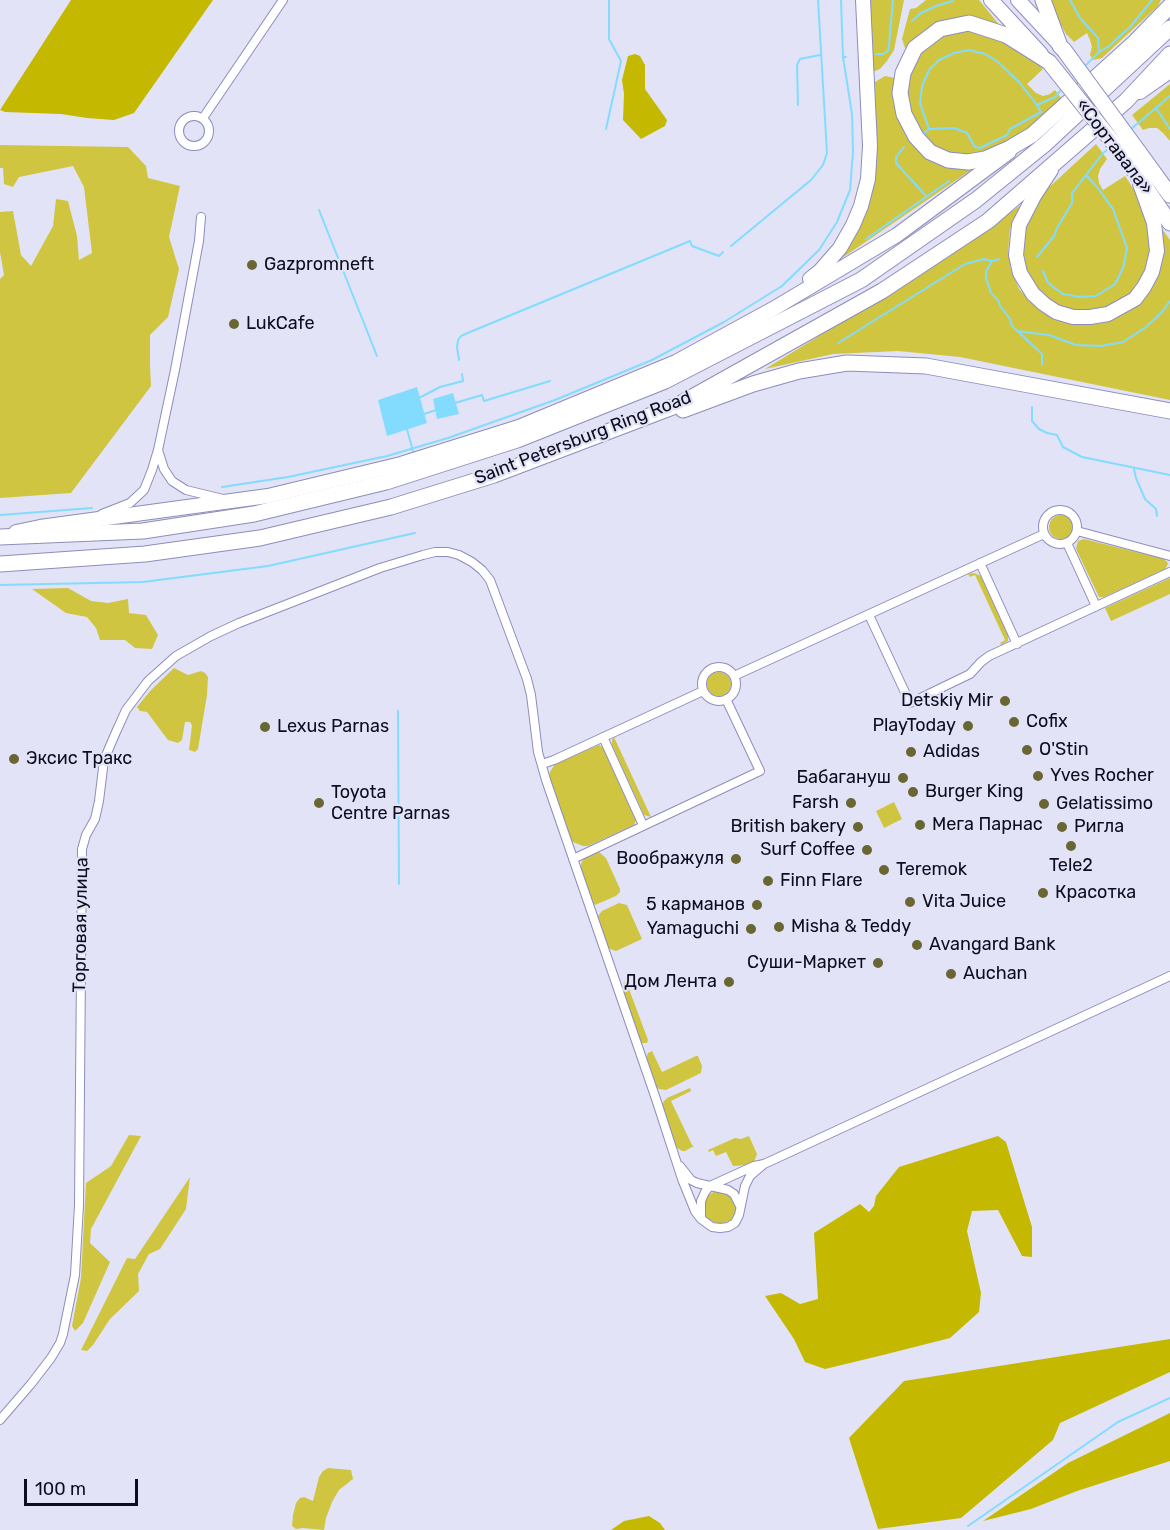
<!DOCTYPE html>
<html>
<head>
<meta charset="utf-8">
<style>
	body { margin:0 }
	#map { position:relative; width:1170px; height:1530px; overflow:hidden; background:#e2e3f7; font-family:Rubik,sans-serif }
	canvas { display:block }
	.scale { position:absolute; left:24px; top:1479px; width:114px; height:27px; box-sizing:border-box; border:3px solid #0e0d1e; border-top:0; padding-left:8px; font-size:18px; line-height:21px; white-space:nowrap; color:#0e0d1e; -webkit-text-stroke:4px #e2e3f7; paint-order:stroke }
</style>
</head>
<body>
<div id="map">
<canvas width="1170" height="1530"></canvas>
<div class="scale">100 m</div>
</div>
<script>
const ctx = document.querySelector('canvas').getContext('2d');
ctx.lineJoin = 'round';
function paint(path, color) { ctx.fillStyle = color; ctx.fill(path, 'evenodd'); }
const shape = rows => new Path2D(rows.map(r => 'M' + r).join(''));
function stroke(path, color, width, dash) { ctx.strokeStyle = color; ctx.lineWidth = width; ctx.lineCap = dash ? 'butt' : 'round'; ctx.setLineDash(dash || []); ctx.stroke(path); }
function drawText(font, color, halo, rows, align = 'center') {
  ctx.font = font + ' Rubik,sans-serif'; ctx.lineWidth = 4.5; ctx.setLineDash([]); ctx.textBaseline = 'middle'; ctx.strokeStyle = halo; ctx.fillStyle = color; for (const [text, x, y, turn = 0] of rows) {
    ctx.save(); ctx.translate(x, y); ctx.rotate((+turn || 0) * Math.PI / 180); ctx.textAlign = isNaN(turn) ? turn : align; if (halo) ctx.strokeText(text, 0, 0); ctx.fillText(text, 0, 0); ctx.restore();
  }
}
paint(shape([
	[869,0,904,0,894,50,887,61,880,69,873,72],
	[926,0,979,0,1001,27,974,18,939,21,905,48,902,39,910,9,916,8],
	[1049,0,1161,0,1158,6,1102,58,1093,60,1090,55,1092,47,1090,40,1087,33,1074,42,1066,34,1050,4],
	[972,30,1020,47,1043,69,1027,84,1036,93,1043,96,1050,94,1055,90,1063,100,1025,131,1000,148,976,157,956,157,925,141,912,121,907,101,910,74,921,53,941,37],
	[885,76,895,78,894,86,896,112,905,134,921,154,946,166,974,168,842,258,852,241,867,204,876,143,875,82],
	[1170,84,1170,141,1163,133,1157,128,1149,128,1143,130,1132,115],
	[1096,144,1107,159,1100,169,1098,176,1099,183,1103,190,1125,176,1140,199,1149,225,1151,244,1148,263,1138,288,1119,305,1100,312,1075,313,1051,303,1033,289,1023,262,1022,241,1027,222,1035,206,1045,191],
	[0,145,128,147,146,166,148,178,180,186,169,237,179,269,168,317,150,335,150,366,151,386,71,493,0,498,0,279,4,275,0,252,0,212,13,211,21,255,31,266,53,226,56,199,68,201,77,236,79,260,92,253,84,187,73,166,19,177,13,187,4,184,3,168,0,168],
	[1021,205,1010,229,1008,252,1011,270,1019,289,1034,305,1053,318,1068,323,1088,325,1104,323,1121,315,1138,304,1156,281,1163,259,1163,230,1170,240,1170,400,960,357,898,351,833,354,765,369,934,266],
	'1049 527a12 12 0 1 1 24 0a12 12 0 1 1-24 0Z',
	[1084,539,1164,559,1168,563,1167,566,1165,569,1104,597,1099,597,1077,551,1076,548,1078,541],
	[974,573,981,576,1008,635,1008,641,1001,645,1000,643,1005,640,975,575,970,577,968,574],
	[1170,578,1170,594,1111,621,1105,608],
	[68,588,91,601,108,603,128,599,129,613,146,615,158,635,152,649,135,648,125,640,100,640,96,628,87,617,66,613,32,589],
	[174,668,188,675,201,671,205,673,208,677,207,695,198,749,195,752,189,750,192,725,190,722,185,722,182,740,178,743,168,740,147,712,140,711,137,707,151,690],
	'707 684a12 12 0 1 1 24 0a12 12 0 1 1-24 0Z',
	[614,737,651,817,644,815,612,745,612,740],
	[599,745,604,748,636,820,634,825,588,846,583,846,573,842,570,839,549,778,550,772,555,764],
	[894,802,902,819,884,828,876,811],
	[595,852,599,852,606,858,620,889,620,892,616,896,595,905,593,903,580,870,582,861,586,857],
	[619,903,627,905,642,939,616,951,610,949,608,947,598,919,598,916,602,911],
	[626,981,648,1040,647,1043,642,1043,640,1040,622,988,624,982],
	[652,1051,662,1072,696,1056,698,1056,702,1066,701,1073,666,1090,659,1089,656,1087,646,1058,648,1053],
	[690,1088,691,1091,671,1101,692,1145,694,1146,685,1151,682,1151,676,1147,662,1105,664,1101,667,1098],
	[129,1135,141,1136,91,1229,90,1243,110,1262,83,1323,75,1331,72,1326,81,1278,86,1183,111,1166],
	[749,1136,757,1154,754,1162,748,1165,733,1166,726,1152,716,1156,713,1150,709,1152,708,1150,735,1138,741,1139],
	[190,1177,186,1209,160,1249,149,1254,138,1274,139,1291,110,1319,93,1345,87,1351,81,1350,127,1258,135,1259],
	[715,1191,731,1195,736,1204,736,1210,731,1220,721,1224,710,1221,703,1213,706,1197],
	[328,1468,351,1470,353,1479,339,1490,332,1502,326,1518,324,1530,303,1528,296,1529,292,1526,293,1515,296,1503,300,1498,304,1497,313,1501,319,1477,323,1471]
]), '#d0c541');
paint(shape([
	[71,0,213,0,134,113,114,120,87,118,61,114,5,112,0,110],
	[635,54,640,56,645,65,645,89,667,120,665,126,641,139,623,120,624,94,622,80,628,56],
	[998,1136,1006,1142,1032,1227,1032,1257,1022,1256,998,1210,972,1211,967,1231,981,1293,979,1312,950,1338,883,1355,825,1369,805,1362,794,1339,765,1296,781,1293,800,1304,818,1299,814,1233,860,1204,869,1212,874,1206,876,1196,899,1167],
	[1170,1339,1170,1372,1060,1423,1053,1440,961,1518,878,1529,849,1438,904,1381],
	[1170,1413,1170,1461,1077,1491,1031,1509,983,1521,1068,1463],
	[649,1516,660,1523,665,1530,611,1530,624,1521]
]), '#c4b800');
paint(shape([
	[417,387,427,423,387,436,378,400],
	[453,393,459,414,437,419,433,399]
]), '#83dcfe');
stroke(shape([
	[841,0,843,57],
	[1070,0,1080,18,1098,38,1099,51],
	[912,21,921,13,936,6,953,1,952,0],
	[876,54,883,54,888,51,889,45,893,0],
	[1083,68,1099,52,1109,46,1131,26,1152,0],
	[798,105,797,65,800,59,820,55],
	[1037,105,1055,97,1062,89],
	[1156,108,1170,129],
	[606,129,621,61,609,39,609,0],
	[1131,129,1170,96],
	[923,134,929,129,920,103,922,86,929,70,939,60,954,53,969,50,985,54,998,62,1019,82,1037,105,1041,112,1010,129,1007,135,980,148,975,147,967,133,954,128,929,129],
	[904,147,896,157,896,163,926,196],
	[319,210,377,356],
	[866,239,949,181],
	[731,246,811,180,823,165,827,153,818,0],
	[1037,257,1054,236,1057,228,1072,203,1072,193,1103,153,1111,147],
	[999,259,992,261,986,271,986,278,991,293,998,300,1000,306,1010,319,1012,326,1042,354,1042,365],
	[1043,271,1048,283,1063,294,1080,297,1096,296,1115,284,1123,268,1127,248,1113,209,1097,187,1086,175],
	[1017,331,1049,335,1076,345,1101,346,1123,342,1146,327,1162,312,1170,301],
	[838,343,965,264,984,259,992,261],
	[459,360,457,347,458,340,461,336,470,332,690,241,692,246,719,256,723,252],
	[419,398,440,387,463,381,462,374],
	[455,403,482,395,484,401,550,381],
	[1032,407,1032,421,1039,429,1047,433,1057,435,1063,447,1082,457,1170,475],
	[424,414,436,410],
	[407,429,414,455],
	[1134,469,1136,478,1145,499,1156,509,1157,516],
	[222,487,288,477,387,456,448,438,555,400,652,360,724,322,782,286,819,250,837,222,850,190,853,152,852,114,843,57,846,57],
	[0,515,92,508],
	[0,585,143,582,268,566,415,533],
	[398,711,399,884],
	[968,1526,1118,1422,1170,1398]
]), '#83dcfe', 2);
const street = shape([
	'179 131a15 15 0 1 1 30 0a15 15 0 1 1-30 0Z',
	[203,118,283,0],
	[158,450,164,469,172,481,186,490,223,499],
	'1043 527a17 17 0 1 1 34 0a17 17 0 1 1-34 0Z',
	[102,514,130,503,144,490,152,470,158,450,175,370,199,241,201,217],
	[1077,531,1170,556],
	[1067,543,1096,606],
	[980,563,1017,644],
	[869,615,910,703,970,674,981,662,989,656,1170,572],
	'702 684a17 17 0 1 1 34 0a17 17 0 1 1-34 0Z',
	[734,676,1044,534],
	[603,737,643,825],
	[542,764,554,760,703,691],
	[573,859,760,771,726,699],
	[680,1166,691,1180,697,1183,728,1190,734,1194,740,1206],
	[701,1218,701,1201,705,1192,710,1186,754,1166,764,1164,775,1159,1170,976],
	[0,1420,31,1384,51,1358,60,1343,63,1334,75,1275,79,1205,82,849,86,835,95,819,99,801,104,760,116,732,126,710,148,681,176,656,211,636,239,623,380,568,423,555,435,552,448,552,459,555,472,562,482,570,490,580,527,679,531,695,538,752,546,780,656,1099,682,1179,695,1211,701,1219,712,1227,720,1228,728,1227,735,1223,739,1215,745,1186,750,1176,764,1164]
]);
const primary = shape([
	[991,0,1041,54],
	[1018,0,1059,44],
	[1140,92,1170,71],
	[1051,170,1034,196,1019,225,1016,255,1020,273,1033,294,1044,304,1056,312,1073,317,1090,317,1108,314,1135,299,1144,287,1152,272,1157,251,1154,223,1140,184],
	[810,279,820,271,840,248,853,225,861,206,868,179,870,146,863,0],
	[16,532,40,527,268,496,401,464,519,427,676,362,773,309,897,235,1009,152]
]);
const highway = shape([
	[1043,0,1060,46,1064,50],
	[1057,72,1049,62,1006,35,969,23,940,29,915,48,903,73,900,93,904,114,916,137,930,152,948,160,968,162,985,159,1010,148,1032,135,1135,42,1170,6],
	[1138,151,1170,195],
	[1127,160,1170,223],
	[683,410,753,384,799,371,847,363,926,366,1170,411],
	[0,537,143,531,254,514,386,482,517,440,665,381,861,280,976,200,1044,145,1170,28],
	[0,564,145,554,260,538,391,507,494,475,678,405,882,291,988,221,1126,101,1170,54]
]);
stroke(street, '#8d8dbc', 10);
stroke(primary, '#8d8dbc', 16);
stroke(highway, '#8d8dbc', 17);
stroke(street, '#fff', 8);
stroke(primary, '#fff', 14);
stroke(highway, '#fff', 15);
const highwayBridge = shape([
	[1064,50,1138,151],
	[1057,72,1127,160]
]);
stroke(highwayBridge, '#8d8dbc', 17, []);
stroke(highwayBridge, '#fff', 15);
for (const [x, y, r, color] of [
	[252,265,6,"#6a6633"],
	[234,324,6,"#6a6633"],
	[1005,701,6,"#6a6633"],
	[1014,722,6,"#6a6633"],
	[968,726,6,"#6a6633"],
	[265,727,6,"#6a6633"],
	[1027,750,6,"#6a6633"],
	[911,752,6,"#6a6633"],
	[14,759,6,"#6a6633"],
	[1038,776,6,"#6a6633"],
	[903,778,6,"#6a6633"],
	[913,792,6,"#6a6633"],
	[319,803,6,"#6a6633"],
	[851,803,6,"#6a6633"],
	[1044,804,6,"#6a6633"],
	[920,825,6,"#6a6633"],
	[858,827,6,"#6a6633"],
	[1062,827,6,"#6a6633"],
	[1071,846,6,"#6a6633"],
	[867,850,6,"#6a6633"],
	[736,859,6,"#6a6633"],
	[884,870,6,"#6a6633"],
	[768,881,6,"#6a6633"],
	[1043,893,6,"#6a6633"],
	[910,902,6,"#6a6633"],
	[757,905,6,"#6a6633"],
	[779,927,6,"#6a6633"],
	[751,929,6,"#6a6633"],
	[917,945,6,"#6a6633"],
	[878,963,6,"#6a6633"],
	[951,974,6,"#6a6633"],
	[729,982,6,"#6a6633"]
]) { const dot = new Path2D(); dot.arc(x, y, r, 0, 2 * Math.PI); ctx.fillStyle = color; ctx.fill(dot); stroke(dot, '#e2e3f7', 2); }
drawText('18px', '#0e0d1e', '#e2e3f7', [
	["«Сортавала»",1114,147,53],
	["Saint Petersburg Ring Road",583,438,-21],
	["Торговая улица",81,925,-89]
]);
drawText('18px', '#0e0d1e', '#e2e3f7', [
	["Gazpromneft",264,265],
	["LukCafe",246,324],
	["Detskiy Mir",993,701,"right"],
	["Cofix",1026,722],
	["PlayToday",956,726,"right"],
	["Lexus Parnas",277,727],
	["O'Stin",1039,750],
	["Adidas",923,752],
	["Эксис Тракс",26,759],
	["Yves Rocher",1050,776],
	["Бабагануш",891,778,"right"],
	["Burger King",925,792],
	["Toyota",331,793],
	["Centre Parnas",331,814],
	["Farsh",839,803,"right"],
	["Gelatissimo",1056,804],
	["Мега Парнас",932,825],
	["British bakery",846,827,"right"],
	["Ригла",1074,827],
	["Surf Coffee",855,850,"right"],
	["Воображуля",724,859,"right"],
	["Tele2",1071,866,"center"],
	["Teremok",896,870],
	["Finn Flare",780,881],
	["Красотка",1055,893],
	["Vita Juice",922,902],
	["5 карманов",745,905,"right"],
	["Misha & Teddy",791,927],
	["Yamaguchi",739,929,"right"],
	["Avangard Bank",929,945],
	["Суши-Маркет",866,963,"right"],
	["Auchan",963,974],
	["Дом Лента",717,982,"right"]
], 'left');
</script>
</body>
</html>
